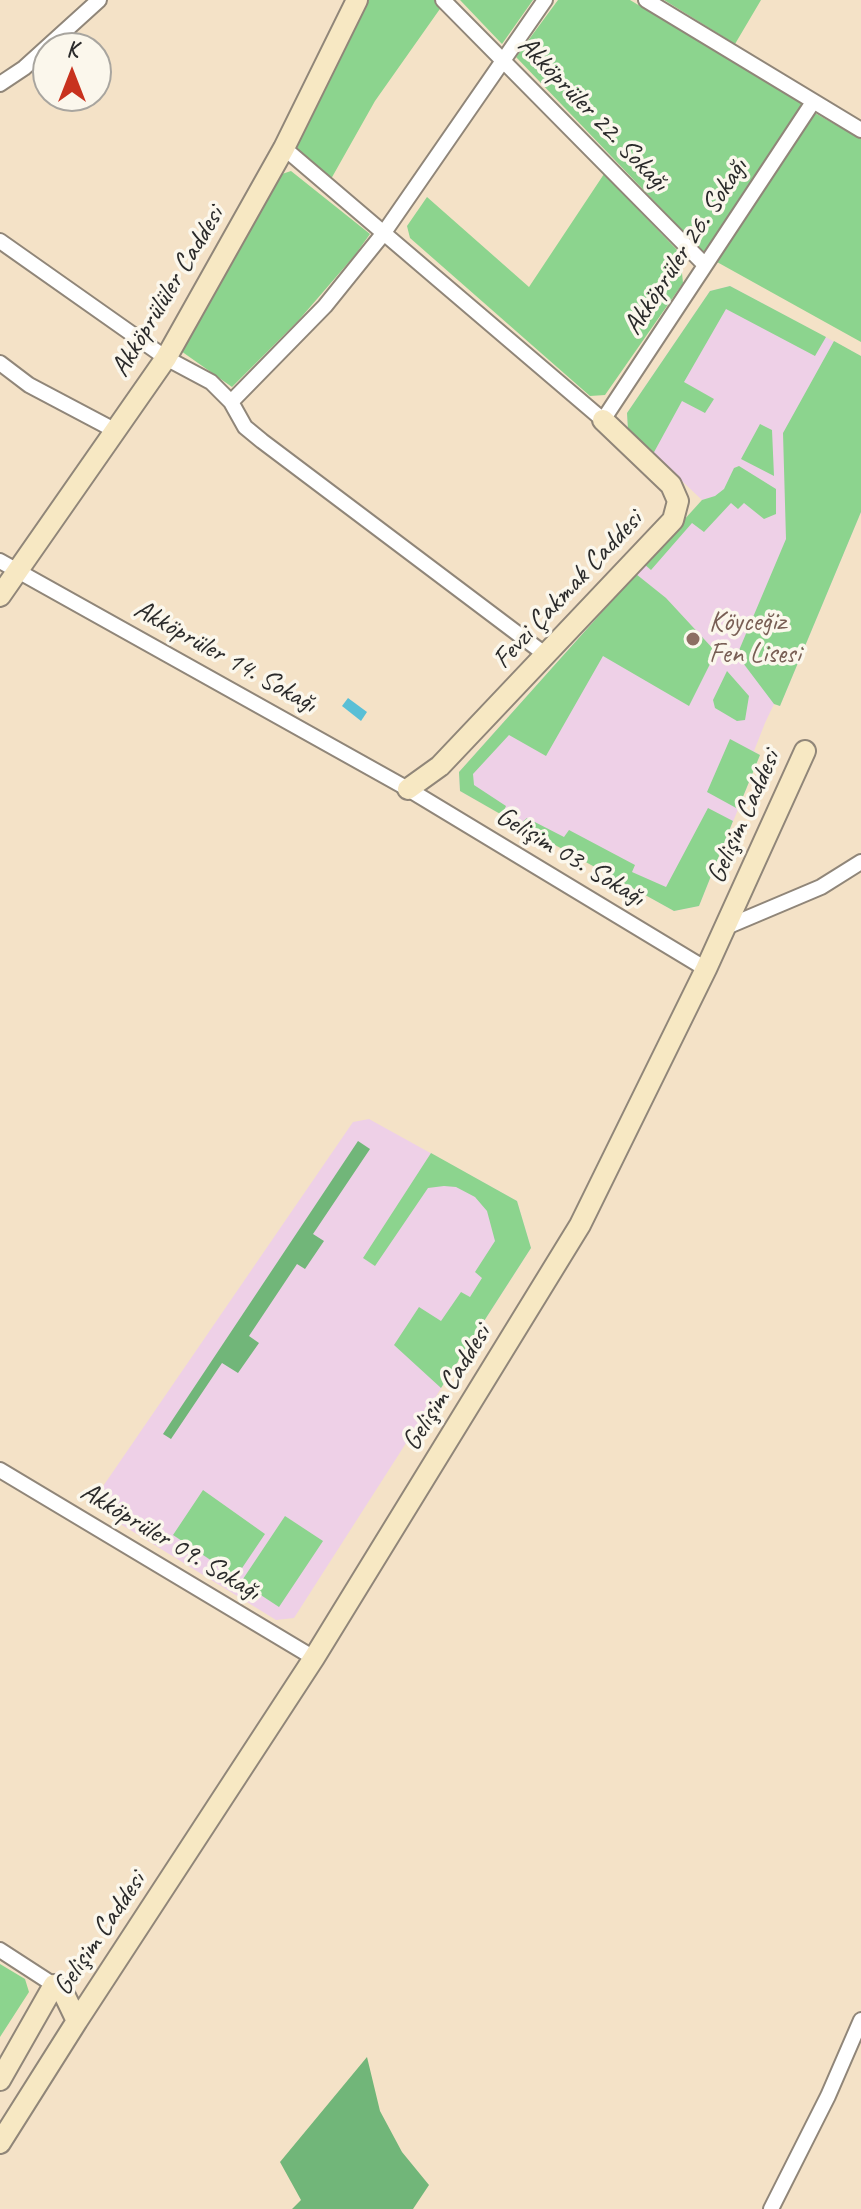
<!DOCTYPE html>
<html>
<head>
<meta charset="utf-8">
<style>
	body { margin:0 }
	#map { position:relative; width:861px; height:2209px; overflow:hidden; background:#f4e2c7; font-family:Caveat,sans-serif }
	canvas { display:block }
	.north { position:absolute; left:32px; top:32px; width:80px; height:80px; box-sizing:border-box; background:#fbf7ec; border:2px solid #a8a59f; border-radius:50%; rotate:0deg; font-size:22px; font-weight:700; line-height:32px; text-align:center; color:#2b2b2b }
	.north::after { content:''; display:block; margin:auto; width:28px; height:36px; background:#c8321e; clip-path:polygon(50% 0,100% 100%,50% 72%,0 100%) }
</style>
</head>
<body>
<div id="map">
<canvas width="861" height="2209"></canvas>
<div class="north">K</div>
</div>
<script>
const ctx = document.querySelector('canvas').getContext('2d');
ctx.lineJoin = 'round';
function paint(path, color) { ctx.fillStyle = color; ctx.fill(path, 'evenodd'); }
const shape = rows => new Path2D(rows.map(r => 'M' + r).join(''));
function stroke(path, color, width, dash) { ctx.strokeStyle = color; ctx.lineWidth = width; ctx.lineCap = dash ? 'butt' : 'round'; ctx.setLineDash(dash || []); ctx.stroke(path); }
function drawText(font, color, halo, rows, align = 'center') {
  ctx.font = font + ' Caveat,sans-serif'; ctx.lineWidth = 7; ctx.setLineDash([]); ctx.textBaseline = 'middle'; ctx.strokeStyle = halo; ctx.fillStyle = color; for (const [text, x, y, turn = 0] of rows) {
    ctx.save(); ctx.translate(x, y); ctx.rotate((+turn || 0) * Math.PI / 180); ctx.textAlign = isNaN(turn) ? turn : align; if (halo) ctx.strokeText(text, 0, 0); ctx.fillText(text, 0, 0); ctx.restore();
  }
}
paint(shape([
	[730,286,861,356,861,512,780,706,774,704,765,723,754,751,760,755,699,906,674,911,460,791,459,772,702,500,628,430,627,413,710,291],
	[369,1119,517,1201,531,1248,294,1618,276,1620,101,1512,97,1495,353,1122]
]), '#eed0e7');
paint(shape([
	[369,0,436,0,442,6,375,101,331,179,293,147],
	[460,0,533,0,502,44],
	[558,0,630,0,804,104,704,253,516,57],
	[664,0,761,0,735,44],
	[815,113,861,139,861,342,717,262],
	[291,171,370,234,355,255,298,321,232,387,181,351,279,175],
	[604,174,680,253,683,283,605,395,590,396,410,238,407,226,427,197,529,287],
	[730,286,826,337,815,356,726,309,684,382,714,399,705,413,682,401,653,454,628,430,627,413,710,291],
	[834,341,861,356,861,512,780,706,774,704,737,655,786,539,783,433],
	[760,424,772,430,774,476,741,459],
	[739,466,776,489,776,514,764,519,744,503,738,509,731,503,704,532,692,523,651,570,644,564,702,500,715,496,724,489,734,468],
	[636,574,666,598,716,652,689,706,603,656,546,756,509,735,473,774,474,785,506,806,502,815,460,791,459,772],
	[727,671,749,696,745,720,737,721,715,708,713,700],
	[730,739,760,755,738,809,707,792],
	[708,808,733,821,699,906,674,911,519,825,527,818,564,837,569,830,635,865,632,872,666,887],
	[431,1153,517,1201,531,1248,441,1388,394,1345,419,1307,441,1321,461,1292,470,1297,482,1278,475,1272,495,1241,487,1211,475,1197,456,1187,444,1186,428,1188,375,1266,363,1258],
	[203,1490,265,1534,236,1577,173,1535],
	[285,1516,323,1541,279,1607,241,1582],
	[0,1964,25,1979,29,1992,0,2037]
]), '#8cd48e');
paint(shape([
	[358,1141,370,1149,313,1234,324,1241,305,1269,297,1264,249,1336,259,1343,238,1373,222,1363,171,1439,163,1434],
	[367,2057,380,2111,402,2152,429,2185,413,2209,292,2209,301,2200,280,2162]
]), '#71b679');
paint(shape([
	[348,698,367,712,361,721,342,706]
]), '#59bfd6');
const street = shape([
	[443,0,705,265],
	[646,0,861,130],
	[0,84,24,68,99,0],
	[284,148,603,420,813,102],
	[0,241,166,358,211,382,231,402,245,427,262,441,546,655],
	[0,363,29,385,116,431],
	[231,402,325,306,383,234,545,0],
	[0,561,408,789,706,969],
	[724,928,821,887,861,862],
	[0,1470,314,1658],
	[0,1950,54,1985],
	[771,2209,828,2096,861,2020]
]);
const secondary = shape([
	[0,596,166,358,284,148,357,0],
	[408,789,440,766,673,520,678,501,671,485,603,420],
	[77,2021,314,1658,580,1225,706,969,805,751],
	[0,2080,54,1985,63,1992,77,2021,0,2143]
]);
stroke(street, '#908679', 18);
stroke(secondary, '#908679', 24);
stroke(street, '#fff', 14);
stroke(secondary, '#f7e8c3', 20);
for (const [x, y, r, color] of [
	[693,639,8,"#8d6e63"]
]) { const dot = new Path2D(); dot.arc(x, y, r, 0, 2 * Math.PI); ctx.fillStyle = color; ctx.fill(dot); stroke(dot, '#fbf7ec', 3); }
drawText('28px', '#2b2b2b', '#fbf7ec', [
	["Akköprüler 22. Sokağı",593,114,46],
	["Akköprüler 26. Sokağı",686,247,-57],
	["Akköprülüler Caddesi",168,292,-59],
	["Fevzi Çakmak Caddesi",568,590,-47],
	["Akköprüler 14. Sokağı",225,657,29],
	["Gelişim Caddesi",744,817,-66],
	["Gelişim 03. Sokağı",570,857,31],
	["Gelişim Caddesi",447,1388,-58],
	["Akköprüler 09. Sokağı",170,1542,31],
	["Gelişim Caddesi",100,1934,-56]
]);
drawText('28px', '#785e54', '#fbf7ec', [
	["Köyceğiz",709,623],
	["Fen Lisesi",709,655]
], 'left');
</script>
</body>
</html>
